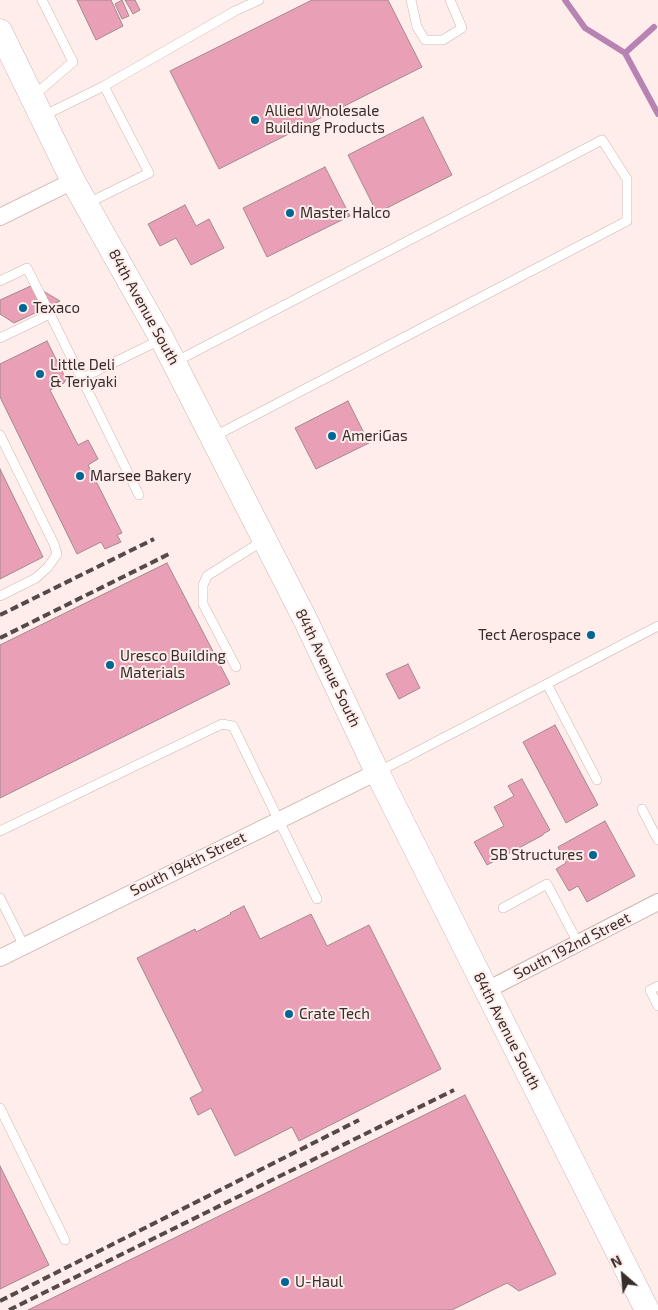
<!DOCTYPE html>
<html>
<head>
<meta charset="utf-8">
<style>
	body { margin:0 }
	#map { position:relative; width:658px; height:1310px; overflow:hidden; background:#feedea; font-family:"Exo 2",sans-serif }
	canvas { display:block }
	.north { position:absolute; left:598px; top:1250px; width:50px; height:50px; -webkit-text-stroke:4px #feedea; paint-order:stroke; rotate:333deg; font-size:14px; font-weight:700; line-height:20px; text-align:center; color:#372d2b }
	.north::after { content:''; display:block; margin:auto; width:18px; height:22px; background:#372d2b; clip-path:polygon(50% 0,100% 100%,50% 72%,0 100%) }
</style>
</head>
<body>
<div id="map">
<canvas width="658" height="1310"></canvas>
<div class="north">N</div>
</div>
<script>
const ctx = document.querySelector('canvas').getContext('2d');
ctx.lineJoin = 'round';
const shape = rows => new Path2D(rows.map(r => 'M' + r).join(''));
function stroke(path, color, width, dash) { ctx.strokeStyle = color; ctx.lineWidth = width; ctx.lineCap = dash ? 'butt' : 'round'; ctx.setLineDash(dash || []); ctx.stroke(path); }
function paint(path, color) { ctx.fillStyle = color; ctx.fill(path, 'evenodd'); }
function drawText(font, color, halo, rows, align = 'center') {
  ctx.font = font + ' "Exo 2",sans-serif'; ctx.lineWidth = 4; ctx.setLineDash([]); ctx.textBaseline = 'middle'; ctx.strokeStyle = halo; ctx.fillStyle = color; for (const [text, x, y, turn = 0] of rows) {
    ctx.save(); ctx.translate(x, y); ctx.rotate((+turn || 0) * Math.PI / 180); ctx.textAlign = isNaN(turn) ? turn : align; if (halo) ctx.strokeText(text, 0, 0); ctx.fillText(text, 0, 0); ctx.restore();
  }
}
stroke(shape([
	[565,0,585,28,625,53,658,114],
	[625,53,654,27]
]), '#b783b3', 6);
const building = shape([
	[77,0,111,0,123,26,96,40,77,0],
	[122,0,129,16,122,19,115,4,122,0],
	[125,0,135,0,140,10,133,14,125,0],
	[312,0,388,0,422,67,219,169,170,71,312,0],
	[423,117,452,175,377,213,348,155,423,117],
	[325,167,350,216,267,257,243,208,325,167],
	[185,205,196,226,209,219,224,248,191,265,176,238,160,246,148,224,185,205],
	[33,285,60,301,14,323,0,314,0,300,33,285],
	[47,341,66,379,64,383,50,390,78,445,88,440,98,459,88,465,122,533,117,535,121,542,105,549,101,542,77,554,0,397,0,364,47,341],
	[348,401,369,443,316,469,295,428,348,401],
	[0,469,43,557,0,579,0,469],
	[167,563,230,684,0,798,0,645,167,563],
	[408,664,420,688,399,699,386,674,408,664],
	[555,725,598,805,566,823,523,742,555,725],
	[522,779,550,830,543,834,543,835,487,865,474,842,504,826,494,807,514,796,508,786,522,779],
	[605,821,635,876,587,902,578,886,569,891,556,869,566,863,558,847,605,821],
	[244,906,260,939,311,914,327,946,369,925,441,1069,299,1141,292,1127,235,1156,211,1108,198,1115,190,1098,203,1091,137,958,195,929,196,932,231,914,230,913,244,906],
	[465,1095,556,1274,519,1291,507,1283,452,1310,28,1310,465,1095],
	[0,1166,49,1265,0,1289,0,1166]
]);
paint(building, '#e99fb6');
stroke(building, '#a28a90', 1);
const service = shape([
	[411,0,417,27,425,40,443,40,462,28,450,0],
	[104,86,235,11,259,0],
	[32,97,73,62,42,0],
	[43,116,104,86,149,173,86,204],
	[0,281,27,268,50,314],
	[0,338,50,314,139,495],
	[175,362,602,140,627,179,627,221,213,437],
	[82,378,160,340],
	[0,435,54,544,57,554,48,567,36,578,0,596],
	[236,667,203,604,203,585,207,576,264,540],
	[547,684,597,780],
	[378,772,658,626],
	[642,809,658,840],
	[0,831,222,724,233,726,317,899],
	[0,898,24,946],
	[503,908,547,884,578,943],
	[658,986,650,990,658,1006],
	[0,1108,65,1240]
]);
const minor = shape([
	[0,217,73,181],
	[0,958,377,772],
	[487,990,658,902]
]);
const secondary = shape([
	[0,31,73,181,162,339,306,621,377,772,647,1310]
]);
stroke(service, '#cfb5b0', 10);
stroke(minor, '#cfb5b0', 18);
stroke(secondary, '#cfb5b0', 25);
stroke(service, '#fff', 9);
stroke(minor, '#fff', 16);
stroke(secondary, '#fff', 24);
stroke(shape([
	[0,615,154,539],
	[0,638,169,554],
	[0,1301,359,1120],
	[9,1310,454,1090]
]), '#554a48', 4, [8, 4]);
for (const [x, y, r, color] of [
	[255,120,5,"#006694"],
	[290,213,5,"#006694"],
	[23,308,5,"#006694"],
	[40,374,5,"#006694"],
	[332,436,5,"#006694"],
	[80,476,5,"#006694"],
	[591,635,5,"#006694"],
	[110,665,5,"#006694"],
	[593,855,5,"#006694"],
	[289,1014,5,"#006694"],
	[285,1282,5,"#006694"]
]) { const dot = new Path2D(); dot.arc(x, y, r, 0, 2 * Math.PI); ctx.fillStyle = color; ctx.fill(dot); stroke(dot, '#feedea', 2); }
drawText('15px', '#372d2b', '#feedea', [
	["Allied Wholesale",265,111],
	["Building Products",265,128],
	["Master Halco",300,213],
	["Texaco",33,308],
	["Little Deli",50,365],
	["& Teriyaki",50,382],
	["AmeriGas",342,436],
	["Marsee Bakery",90,476],
	["Tect Aerospace",581,635,"right"],
	["Uresco Building",120,656],
	["Materials",120,673],
	["SB Structures",583,855,"right"],
	["Crate Tech",299,1014],
	["U-Haul",295,1282]
], 'left');
drawText('15px', '#372d2b', '#feedea', [
	["84th Avenue South",144,307,61],
	["84th Avenue South",328,668,64],
	["South 194th Street",188,864,-26],
	["South 192nd Street",572,946,-27],
	["84th Avenue South",507,1031,63]
]);
</script>
</body>
</html>
